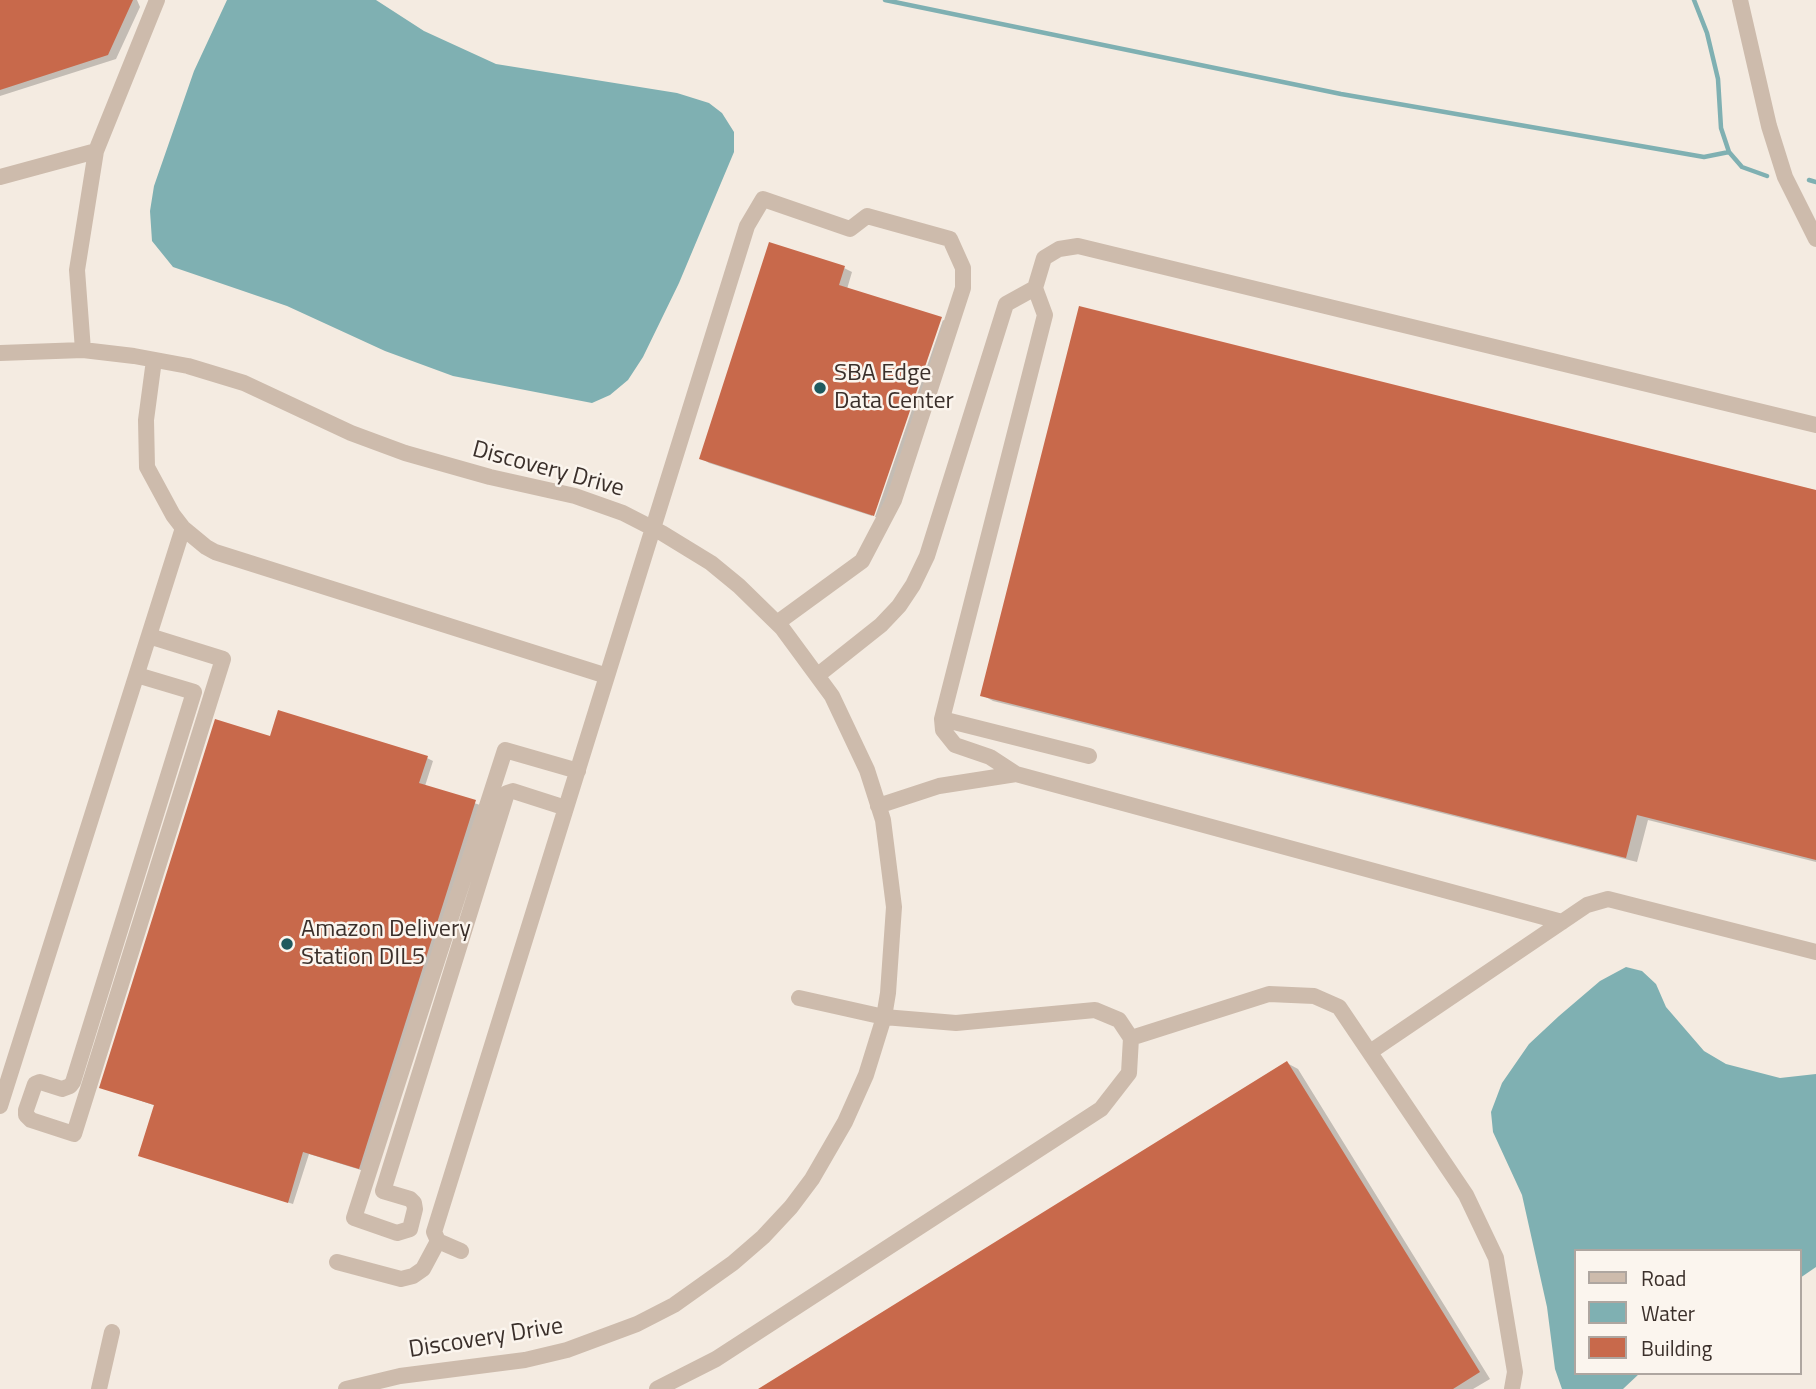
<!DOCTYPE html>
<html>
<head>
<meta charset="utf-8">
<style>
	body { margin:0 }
	#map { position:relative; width:1816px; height:1389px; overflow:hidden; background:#f4ebe1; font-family:"Titillium Web",sans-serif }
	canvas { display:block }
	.legend { position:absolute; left:1574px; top:1249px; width:228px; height:126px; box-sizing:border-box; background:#fbf5ee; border:2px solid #aea6a0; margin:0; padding:9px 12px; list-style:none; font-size:21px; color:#3b302b }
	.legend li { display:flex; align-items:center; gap:14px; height:35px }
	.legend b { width:35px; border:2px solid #aea6a0 }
</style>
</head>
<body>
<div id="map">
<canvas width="1816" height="1389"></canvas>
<ul class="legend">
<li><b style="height:9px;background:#cdbbac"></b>Road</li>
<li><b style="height:19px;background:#7fb0b2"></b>Water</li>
<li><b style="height:19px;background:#c8694b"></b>Building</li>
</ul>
</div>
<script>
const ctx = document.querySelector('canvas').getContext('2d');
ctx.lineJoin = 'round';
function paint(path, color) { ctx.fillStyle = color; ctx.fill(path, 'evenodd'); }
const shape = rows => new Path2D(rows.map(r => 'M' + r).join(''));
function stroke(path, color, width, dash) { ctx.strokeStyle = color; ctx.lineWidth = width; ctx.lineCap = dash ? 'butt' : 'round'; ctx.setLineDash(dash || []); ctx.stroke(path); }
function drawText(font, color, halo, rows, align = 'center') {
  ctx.font = font + ' "Titillium Web",sans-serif'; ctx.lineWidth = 5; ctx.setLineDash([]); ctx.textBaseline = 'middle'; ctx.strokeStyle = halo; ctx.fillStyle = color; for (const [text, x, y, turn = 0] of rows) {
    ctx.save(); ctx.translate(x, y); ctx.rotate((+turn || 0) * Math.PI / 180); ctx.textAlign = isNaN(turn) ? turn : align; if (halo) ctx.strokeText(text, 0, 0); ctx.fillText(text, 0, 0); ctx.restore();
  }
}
paint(shape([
	[227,0,376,0,424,31,496,64,677,93,709,103,722,113,734,132,734,152,679,283,643,357,628,380,610,395,592,403,453,376,385,351,287,306,173,267,152,241,150,211,154,186,194,71],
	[1626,967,1642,971,1656,984,1666,1007,1704,1051,1726,1064,1780,1078,1816,1074,1816,1267,1800,1278,1800,1251,1576,1251,1576,1373,1640,1373,1623,1389,1562,1389,1555,1369,1547,1307,1522,1195,1493,1132,1491,1112,1502,1083,1529,1044,1559,1016,1600,981]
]), '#7fb0b2');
paint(shape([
	[0,0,137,0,140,7,116,59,0,96],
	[844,268,852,272,847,289,939,318,872,516,709,463,701,458],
	[943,320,949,323,882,519,875,517],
	[1816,492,1816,862,1648,820,1637,862,993,701,982,695],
	[271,738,427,758,433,761,425,786,480,805,364,1171,309,1154,293,1204,140,1155,156,1106,101,1087],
	[1287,1063,1298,1069,1490,1379,1473,1389,761,1389]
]), '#0003');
stroke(shape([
	[885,0,1341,94,1704,157,1729,152],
	[1694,0,1707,33,1718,79,1721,128,1729,152,1742,167,1767,176],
	[1809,180,1816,182]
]), '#7fb0b2', 4.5);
paint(shape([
	[0,0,133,0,108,55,0,90],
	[769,242,845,266,839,285,942,317,874,516,699,459],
	[1079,306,1816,490,1816,860,1637,815,1626,858,980,696],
	[278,710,428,756,419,783,476,800,359,1169,303,1152,288,1203,138,1156,154,1105,99,1088,215,719,270,736],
	[1287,1061,1480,1372,1453,1389,758,1389]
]), '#c8694b');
stroke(shape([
	[1740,0,1769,126,1785,177,1816,239],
	[96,151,157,0],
	[0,177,96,151,77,270,83,350],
	[0,353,83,350,134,356,188,366,244,383,351,433,405,453,490,477,575,496,623,513,662,533,711,563,739,586,782,628,832,696,867,770,883,820,894,907,888,993,884,1017,866,1075,845,1122,812,1179,791,1207,763,1237,733,1263,674,1305,637,1324,567,1350,525,1360,400,1376,346,1389],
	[154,360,146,420,147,467,173,515,183,528,206,547,215,552,607,676,747,226,763,199,850,229,867,216,950,239,963,268,963,288,894,500,862,561,777,623],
	[137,675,194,692,73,1082,70,1086,62,1089,40,1082,35,1084,26,1110,26,1115,31,1120,74,1134,223,659,149,636],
	[818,675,881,625,899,606,913,585,927,556,1006,304,1035,288,1044,258,1059,249,1078,246,1816,425],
	[942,719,1089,756],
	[1016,774,990,757,955,745,943,730,942,719,1045,315,1035,288],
	[878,806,939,786,1016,774,1562,922],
	[566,808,513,791,507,793,383,1191,410,1199,414,1203,415,1209,410,1229,397,1233,354,1218,505,750,578,771],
	[1131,1038,1269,994,1314,996,1339,1007,1466,1195,1496,1258,1515,1372,1512,1389],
	[1370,1052,1587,905,1608,899,1816,952],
	[0,1106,183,528],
	[461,1251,438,1241,434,1232,607,676],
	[337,1262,401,1279,413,1276,423,1269,438,1241],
	[99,1389,112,1332],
	[657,1389,716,1359,1101,1109,1129,1073,1131,1038,1119,1020,1095,1010,956,1023,884,1017,799,998]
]), '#cdbbac', 16);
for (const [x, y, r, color] of [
	[820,388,7,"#1f5a5e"],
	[287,944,7,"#1f5a5e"]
]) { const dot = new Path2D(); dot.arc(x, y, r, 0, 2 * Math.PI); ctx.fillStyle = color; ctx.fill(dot); stroke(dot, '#fbf5ee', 2.5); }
drawText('24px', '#3b302b', '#fbf5ee', [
	["SBA Edge",834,374],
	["Data Center",834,402],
	["Amazon Delivery",301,930],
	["Station DIL5",301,958]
], 'left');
drawText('24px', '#3b302b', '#fbf5ee', [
	["Discovery Drive",548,470,15],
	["Discovery Drive",486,1339,-9]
]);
</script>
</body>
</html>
